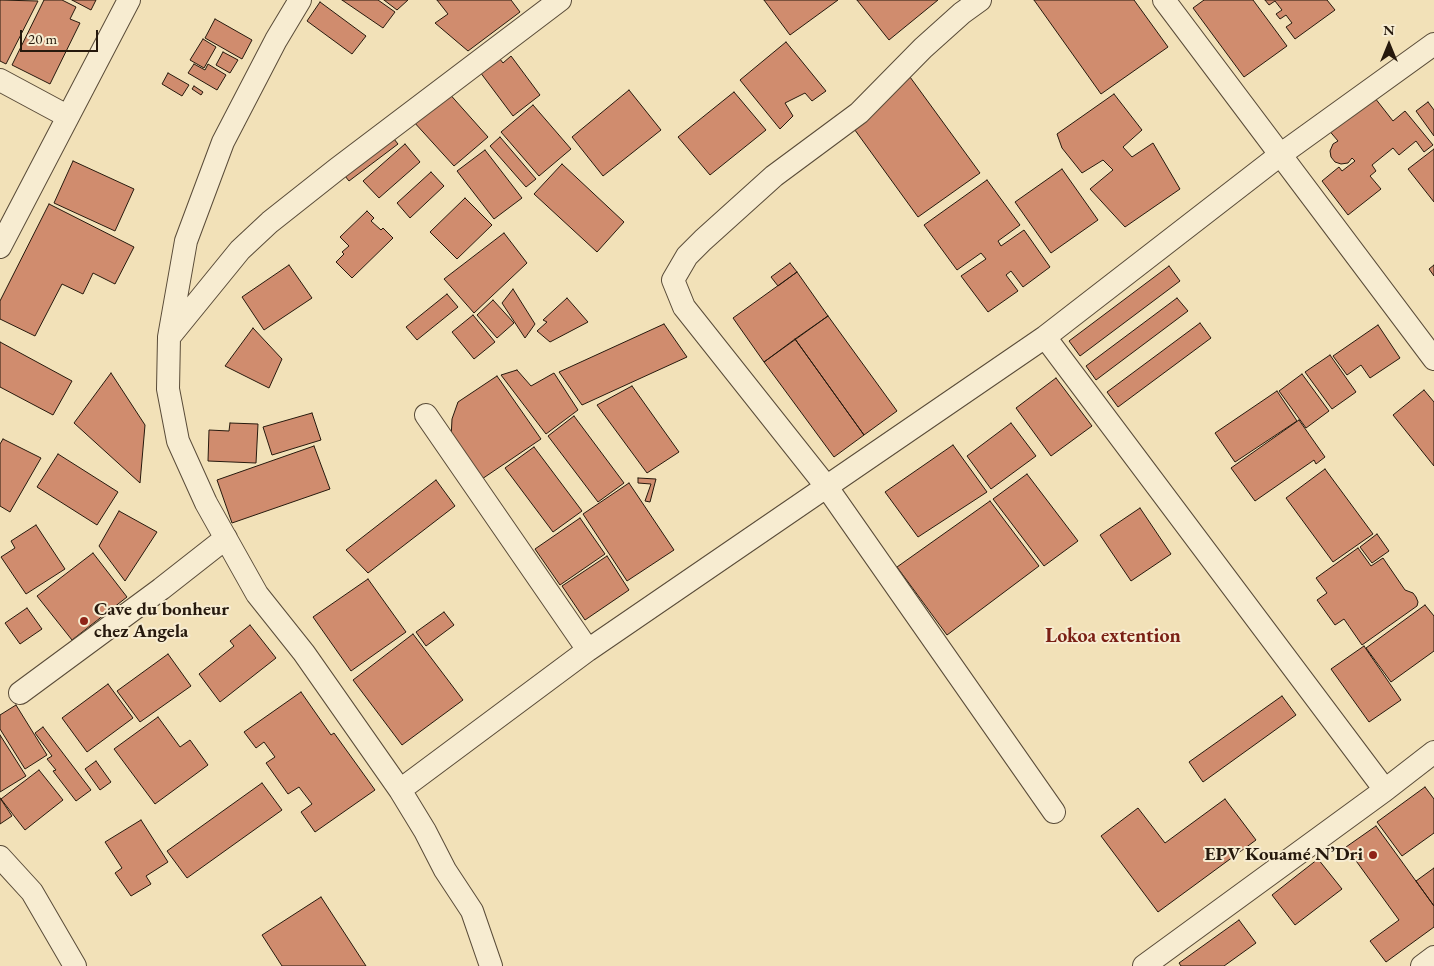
<!DOCTYPE html>
<html>
<head>
<meta charset="utf-8">
<style>
	body { margin:0 }
	#map { position:relative; width:1434px; height:966px; overflow:hidden; background:#f2e1b8; font-family:"EB Garamond",serif }
	canvas { display:block }
	.north { position:absolute; left:1364px; top:20px; width:50px; height:50px; -webkit-text-stroke:4px #f7ecd1; paint-order:stroke; rotate:0deg; font-size:14px; font-weight:700; line-height:20px; text-align:center; color:#26190d }
	.north::after { content:''; display:block; margin:auto; width:18px; height:22px; background:#26190d; clip-path:polygon(50% 0,100% 100%,50% 72%,0 100%) }
	.scale { position:absolute; left:20px; top:30px; width:78px; height:22px; box-sizing:border-box; border:2px solid #26190d; border-top:0; padding-left:6px; font-size:15px; line-height:18px; white-space:nowrap; color:#26190d; -webkit-text-stroke:4px #f7ecd1; paint-order:stroke }
</style>
</head>
<body>
<div id="map">
<canvas width="1434" height="966"></canvas>
<div class="north">N</div>
<div class="scale">20 m</div>
</div>
<script>
const ctx = document.querySelector('canvas').getContext('2d');
ctx.lineJoin = 'round';
function paint(path, color) { ctx.fillStyle = color; ctx.fill(path, 'evenodd'); }
const shape = rows => new Path2D(rows.map(r => 'M' + r).join(''));
function stroke(path, color, width, dash) { ctx.strokeStyle = color; ctx.lineWidth = width; ctx.lineCap = dash ? 'butt' : 'round'; ctx.setLineDash(dash || []); ctx.stroke(path); }
function drawText(font, color, halo, rows, align = 'center') {
  ctx.font = font + ' "EB Garamond",serif'; ctx.lineWidth = 4; ctx.setLineDash([]); ctx.textBaseline = 'middle'; ctx.strokeStyle = halo; ctx.fillStyle = color; for (const [text, x, y, turn = 0] of rows) {
    ctx.save(); ctx.translate(x, y); ctx.rotate((+turn || 0) * Math.PI / 180); ctx.textAlign = isNaN(turn) ? turn : align; if (halo) ctx.strokeText(text, 0, 0); ctx.fillText(text, 0, 0); ctx.restore();
  }
}
const building = shape([
	[0,0,38,1,6,64,0,61,0,0],
	[44,0,62,0,76,7,70,19,80,23,50,84,12,65,44,0],
	[72,0,96,0,91,10,72,0],
	[342,0,378,0,395,12,383,28,342,0],
	[384,0,408,0,397,10,384,0],
	[437,0,511,0,520,12,468,51,435,23,448,14,437,0],
	[764,0,838,0,790,35,764,0],
	[857,0,938,0,889,40,857,0],
	[1034,0,1134,0,1168,47,1101,94,1034,0],
	[1204,0,1253,0,1287,46,1244,77,1193,8,1204,0],
	[1265,0,1327,0,1335,10,1295,39,1286,27,1292,23,1286,15,1280,19,1276,14,1282,10,1275,1,1269,5,1265,0],
	[320,2,366,36,352,54,307,21,320,2],
	[215,19,252,40,242,59,205,38,215,19],
	[203,39,216,47,204,68,190,60,203,39],
	[786,42,826,91,812,101,805,93,785,103,793,116,780,129,740,80,786,42],
	[223,52,238,60,230,73,216,65,223,52],
	[496,54,503,63,511,56,540,95,513,116,477,68,496,54],
	[194,64,205,70,208,64,226,75,217,90,188,73,194,64],
	[168,73,189,85,182,96,162,84,168,73],
	[910,77,980,173,918,217,852,126,910,77],
	[194,86,203,92,201,95,192,89,194,86],
	[629,90,661,130,603,176,572,137,629,90],
	[447,91,488,137,454,166,413,121,447,91],
	[734,92,766,130,710,175,678,137,734,92],
	[1371,93,1393,121,1405,111,1433,145,1424,152,1416,141,1399,155,1393,148,1372,165,1376,171,1370,176,1381,189,1348,215,1322,181,1339,167,1342,171,1355,161,1352,158,1348,163,1341,164,1335,162,1331,157,1330,151,1333,144,1338,141,1327,128,1371,93],
	[1114,94,1142,130,1123,147,1132,157,1153,143,1180,189,1125,227,1090,189,1113,170,1103,160,1082,173,1062,148,1057,134,1114,94],
	[1428,102,1434,110,1434,136,1416,111,1428,102],
	[533,105,571,149,539,176,501,132,533,105],
	[390,134,398,144,349,181,341,171,390,134],
	[500,137,536,179,526,187,490,146,500,137],
	[405,144,420,162,379,198,363,181,405,144],
	[1434,149,1434,202,1408,169,1434,149],
	[485,150,522,198,494,219,457,171,485,150],
	[73,161,134,189,115,231,54,203,73,161],
	[562,164,624,222,597,252,534,194,562,164],
	[1062,169,1098,220,1051,253,1015,202,1062,169],
	[431,172,444,186,410,218,397,203,431,172],
	[987,180,1020,225,998,241,1001,246,1024,230,1050,267,1023,287,1011,271,1006,275,1018,291,988,312,961,276,986,259,981,253,957,270,924,225,987,180],
	[465,198,492,225,457,259,430,232,465,198],
	[49,204,134,247,115,284,93,273,83,294,62,284,35,336,0,319,0,301,49,204],
	[367,211,374,218,371,221,381,230,383,228,393,238,352,278,336,262,344,254,342,252,349,246,340,237,367,211],
	[504,233,527,263,474,313,444,279,504,233],
	[790,263,797,272,778,286,771,277,790,263],
	[289,265,312,298,264,330,242,297,289,265],
	[1434,265,1434,276,1429,269,1434,265],
	[1169,266,1180,281,1080,356,1069,341,1169,266],
	[797,272,828,316,764,362,733,318,797,272],
	[513,289,535,324,525,338,502,303,513,289],
	[447,294,458,307,417,340,406,327,447,294],
	[567,298,588,322,550,342,537,331,547,322,543,320,567,298],
	[1177,298,1188,311,1096,380,1086,366,1177,298],
	[493,300,514,323,497,338,477,315,493,300],
	[473,315,495,342,474,359,452,332,473,315],
	[828,316,897,411,864,435,795,339,828,316],
	[1200,323,1211,338,1118,407,1107,392,1200,323],
	[664,324,687,357,582,405,559,372,664,324],
	[1378,325,1400,358,1370,378,1361,365,1347,375,1333,356,1378,325],
	[253,328,282,359,269,388,225,366,253,328],
	[795,339,864,435,834,457,764,362,795,339],
	[0,342,72,381,53,415,0,387,0,342],
	[1330,355,1356,392,1332,409,1305,372,1330,355],
	[517,370,531,386,554,373,578,410,546,434,501,375,517,370],
	[111,373,145,425,140,483,74,423,111,373],
	[1302,374,1329,411,1306,428,1279,391,1302,374],
	[497,376,541,439,479,481,451,439,452,419,458,402,497,376],
	[1056,378,1092,426,1051,456,1016,408,1056,378],
	[632,386,679,452,647,473,597,405,632,386],
	[1424,390,1434,402,1434,466,1393,415,1424,390],
	[1277,391,1297,421,1235,462,1215,433,1277,391],
	[312,413,321,440,272,455,263,427,312,413],
	[574,416,624,483,598,502,548,436,574,416],
	[1299,420,1325,457,1316,464,1314,460,1255,501,1231,468,1299,420],
	[230,423,258,424,256,463,208,461,209,430,229,431,230,423],
	[1011,423,1036,456,991,489,967,456,1011,423],
	[3,439,41,458,10,512,0,506,0,444,3,439],
	[953,445,987,492,918,537,885,492,953,445],
	[314,446,330,489,232,523,217,480,314,446],
	[534,447,582,511,553,532,505,468,534,447],
	[58,454,118,492,97,525,37,487,58,454],
	[1325,469,1373,534,1333,562,1286,498,1325,469],
	[1027,474,1078,541,1044,566,993,499,1027,474],
	[638,478,656,479,650,502,645,501,651,484,638,483,638,478],
	[436,480,455,506,368,573,346,550,436,480],
	[629,483,674,550,627,581,583,514,629,483],
	[990,501,1039,566,947,635,897,567,990,501],
	[1140,508,1171,554,1131,581,1100,535,1140,508],
	[119,511,157,532,125,581,99,546,119,511],
	[580,518,605,554,560,585,535,549,580,518],
	[36,525,65,569,26,594,1,557,15,548,11,541,36,525],
	[1377,534,1389,551,1372,563,1360,547,1377,534],
	[1358,548,1371,566,1383,558,1405,590,1413,593,1416,597,1418,602,1417,606,1362,645,1344,619,1335,625,1317,600,1327,593,1316,578,1358,548],
	[93,553,127,597,72,640,37,596,93,553],
	[607,556,629,590,585,620,562,586,607,556],
	[368,579,406,632,351,671,313,617,368,579],
	[1425,605,1434,616,1434,651,1391,682,1366,648,1425,605],
	[27,608,42,629,20,644,5,623,27,608],
	[444,612,454,625,426,646,416,632,444,612],
	[250,625,276,658,220,702,199,674,234,646,230,641,250,625],
	[413,634,463,700,402,745,353,680,413,634],
	[1364,646,1401,700,1369,722,1331,669,1364,646],
	[168,654,191,686,140,722,117,691,168,654],
	[108,684,133,718,87,752,62,718,108,684],
	[301,692,331,735,334,733,375,790,315,832,301,812,312,804,299,787,288,794,266,763,275,757,264,742,256,748,244,732,301,692],
	[1282,696,1296,715,1203,782,1189,762,1282,696],
	[16,705,47,755,25,769,0,729,0,715,16,705],
	[158,717,180,747,190,740,208,765,155,804,114,749,158,717],
	[43,727,91,790,76,801,53,771,56,770,47,759,52,756,35,733,43,727],
	[0,735,26,776,0,792,0,735],
	[96,761,111,782,100,790,85,769,96,761],
	[39,770,63,800,25,830,1,799,39,770],
	[262,783,282,810,187,878,167,851,262,783],
	[1425,787,1434,799,1434,833,1402,856,1377,822,1425,787],
	[0,798,12,816,0,824,0,798],
	[1225,799,1256,840,1158,912,1101,836,1138,808,1165,843,1225,799],
	[141,820,168,862,146,876,151,884,131,896,115,873,122,868,105,842,141,820],
	[1376,826,1434,906,1434,927,1386,962,1370,941,1399,920,1346,847,1376,826],
	[1318,859,1342,889,1295,925,1272,895,1318,859],
	[1434,868,1434,906,1416,881,1434,868],
	[321,897,366,966,282,966,262,935,321,897],
	[1239,920,1256,943,1224,966,1181,966,1179,963,1239,920]
]);
paint(building, '#d08c6e');
stroke(building, '#26190d', 1);
const minor = shape([
	[300,0,276,40,223,142,186,241,169,337,168,389,178,441,206,503,257,594,304,653,400,790,425,831,445,870,472,911,491,966],
	[980,0,962,13,923,48,859,113,774,176,703,240,687,256,673,280,684,307,826,486,1054,812],
	[1164,0,1434,359],
	[0,80,67,116],
	[0,247,129,0],
	[170,336,240,250,270,222,337,169,560,0],
	[1045,337,1385,790],
	[426,415,588,650],
	[20,693,161,589,226,538],
	[400,790,588,650,1045,337,1280,155,1434,44],
	[0,857,32,892,75,966],
	[1144,966,1385,790,1434,752],
	[1422,966,1434,957]
]);
stroke(minor, '#594b38', 24);
stroke(minor, '#f7ecd1', 22);
for (const [x, y, r, color] of [
	[84,621,5,"#8f2418"],
	[1373,855,5,"#8f2418"]
]) { const dot = new Path2D(); dot.arc(x, y, r, 0, 2 * Math.PI); ctx.fillStyle = color; ctx.fill(dot); stroke(dot, '#f7ecd1', 2); }
drawText('bold 19px', '#26190d', '#f7ecd1', [
	["Cave du bonheur",94,610],
	["chez Angela",94,632],
	["EPV Kouamé NʼDri",1363,855,"right"]
], 'left');
drawText('bold 20px', '#7a1f14', '#f7ecd1', [
	["Lokoa extention",1113,637]
]);
</script>
</body>
</html>
